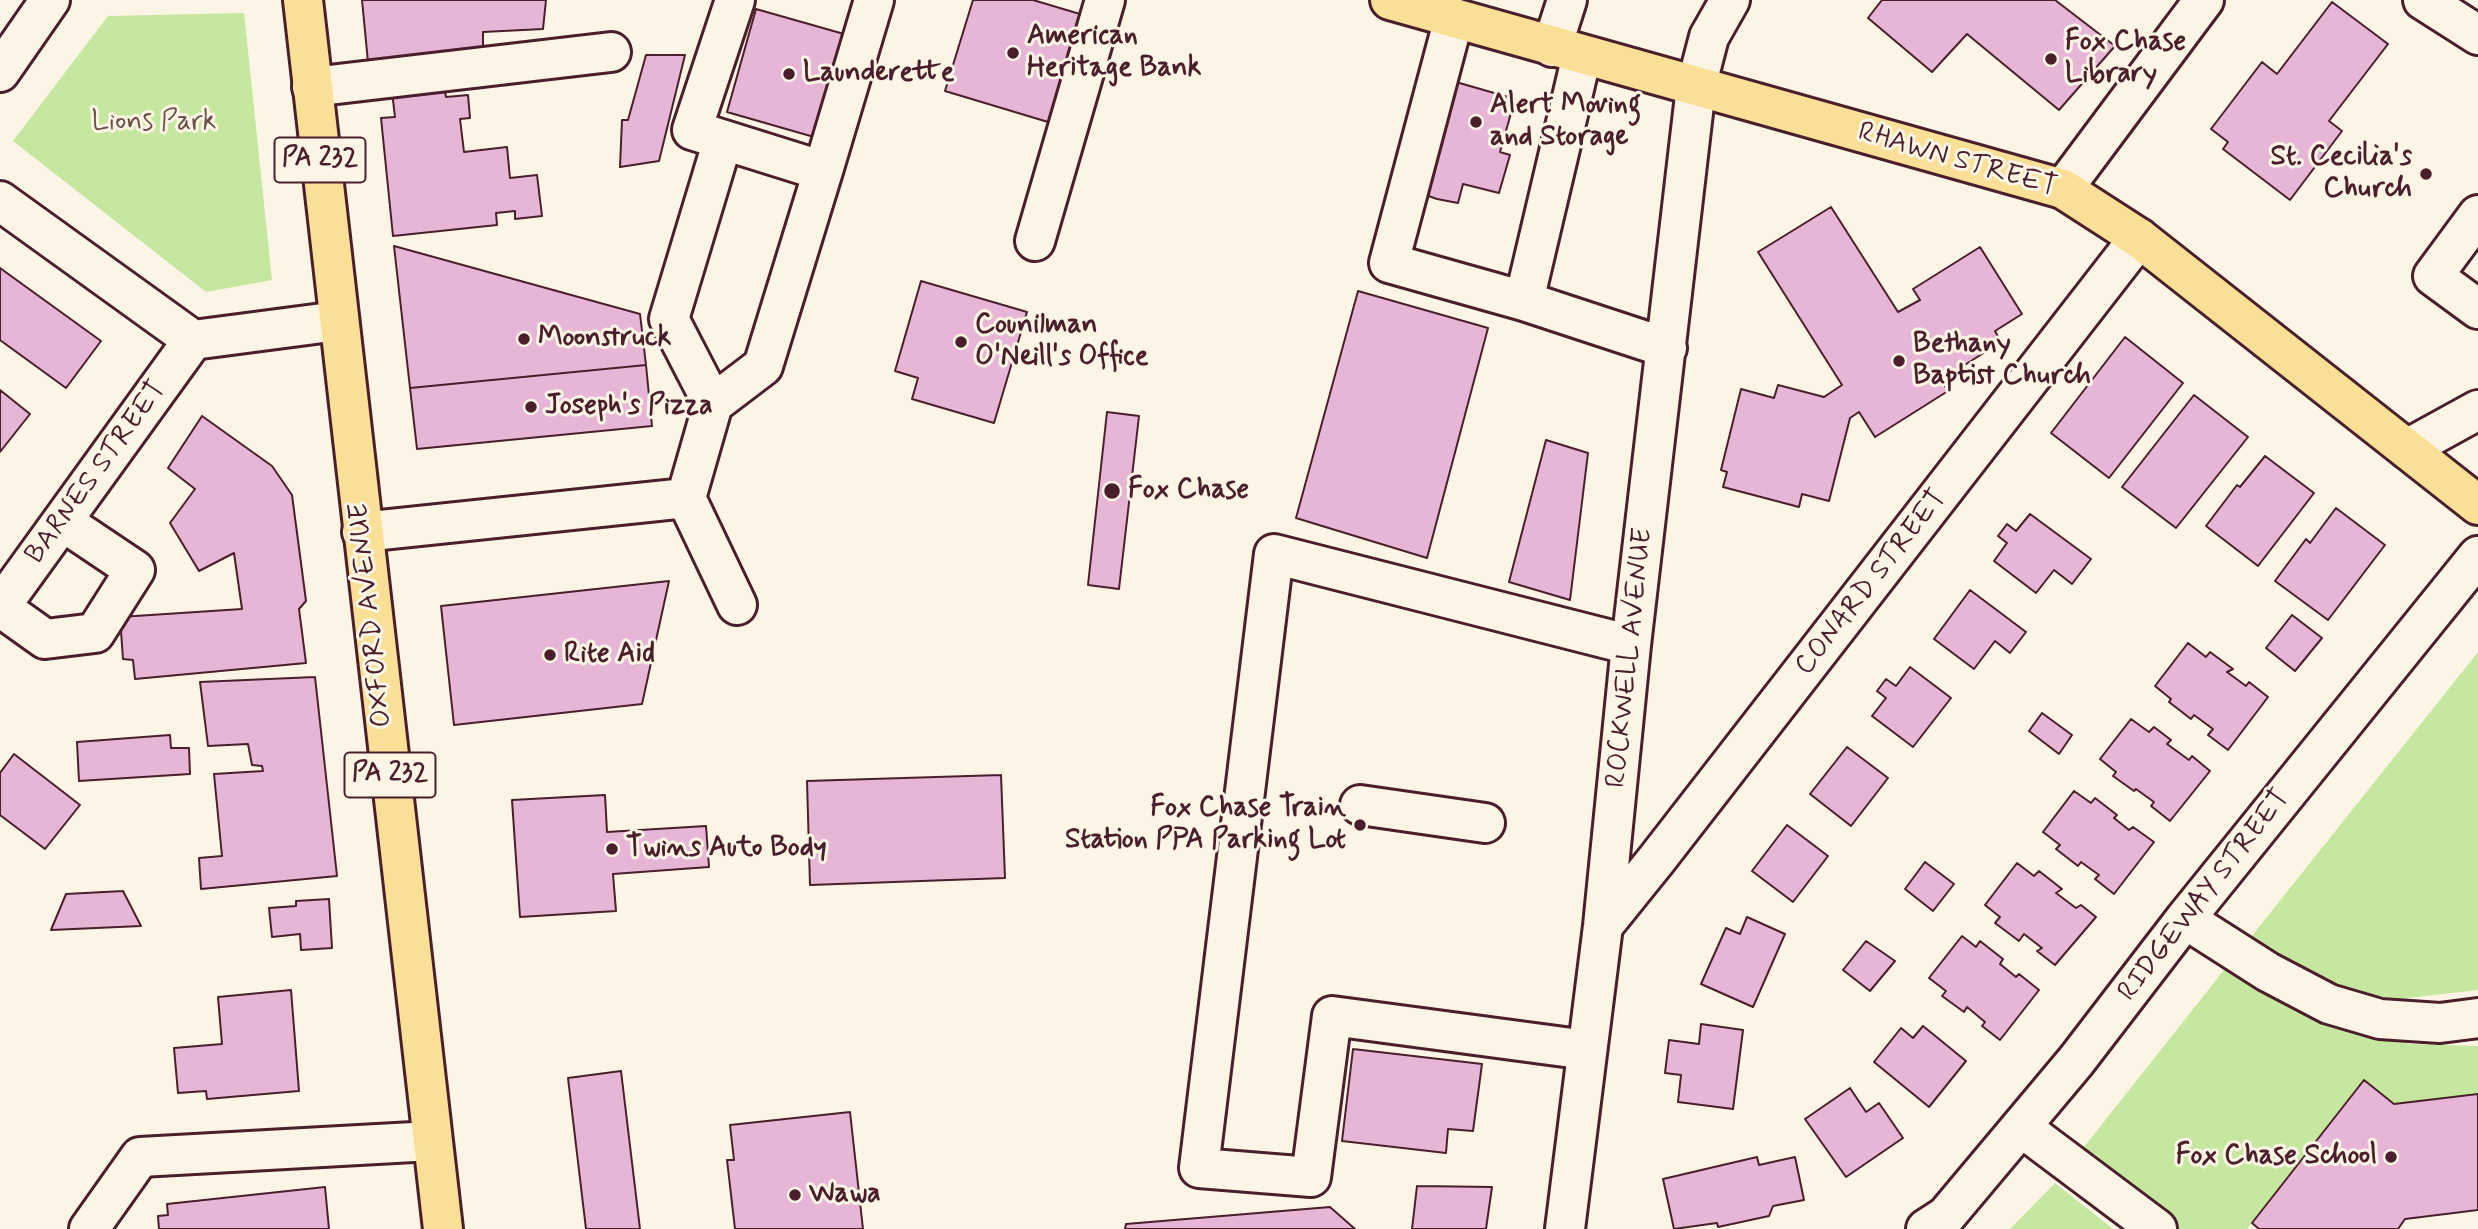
<!DOCTYPE html>
<html>
<head>
<meta charset="utf-8">
<style>
	body { margin:0 }
	canvas { display:block; background:#fcf5e5 }
</style>
</head>
<body>
<canvas width="2478" height="1229"></canvas>
<script>
const ctx = document.querySelector('canvas').getContext('2d');
ctx.lineJoin = 'round';
function paint(path, color) { ctx.fillStyle = color; ctx.fill(path, 'evenodd'); }
const shape = rows => new Path2D(rows.map(r => 'M' + r).join(''));
function stroke(path, color, width, dash) { ctx.strokeStyle = color; ctx.lineWidth = width; ctx.lineCap = dash ? 'butt' : 'round'; ctx.setLineDash(dash || []); ctx.stroke(path); }
function drawText(font, color, halo, rows, align = 'center') {
  ctx.font = font + ' Mynerve,sans-serif'; ctx.lineWidth = 6; ctx.setLineDash([]); ctx.textBaseline = 'middle'; ctx.strokeStyle = halo; ctx.fillStyle = color; for (const [text, x, y, turn = 0] of rows) {
    ctx.save(); ctx.translate(x, y); ctx.rotate((+turn || 0) * Math.PI / 180); ctx.textAlign = isNaN(turn) ? turn : align; if (halo) ctx.strokeText(text, 0, 0); ctx.fillText(text, 0, 0); ctx.restore();
  }
}
paint(shape([
	[244,13,272,280,206,292,13,141,108,16],
	[2478,652,2478,990,2382,1001,2346,990,2282,959,2251,937],
	[2228,965,2349,1028,2410,1044,2478,1046,2478,1094,2394,1104,2363,1081,2247,1229,2179,1229,2080,1152],
	[2055,1183,2113,1229,2010,1229]
]), '#c6e79f');
const building = shape([
	[362,0,546,0,543,29,483,32,483,52,368,62,362,0],
	[973,0,1033,0,1080,14,1048,122,945,91,973,0],
	[1882,0,2055,0,2115,46,2059,110,1967,34,1932,72,1868,18,1882,0],
	[2332,2,2388,44,2329,121,2342,131,2290,200,2223,149,2228,142,2211,129,2262,62,2277,74,2332,2],
	[756,9,851,36,821,139,727,112,756,9],
	[646,55,685,55,659,161,620,167,622,120,628,120,646,55],
	[1456,82,1515,99,1500,152,1510,155,1499,193,1463,184,1458,203,1437,199,1423,194,1456,82],
	[444,87,446,97,468,95,470,118,460,119,464,152,507,147,510,178,537,175,542,216,515,219,515,211,496,213,497,225,393,236,381,118,395,117,392,92,444,87],
	[1831,207,1898,312,1920,300,1913,289,1980,247,2022,314,1995,331,2001,342,1941,380,1948,391,1875,437,1859,412,1850,418,1829,501,1802,494,1799,507,1723,487,1727,472,1721,470,1741,389,1774,398,1778,385,1824,397,1842,385,1758,252,1831,207],
	[394,246,640,314,646,365,410,388,394,246],
	[0,268,101,341,66,388,0,340,0,268],
	[921,281,1027,312,994,423,912,399,918,378,895,371,921,281],
	[1358,291,1488,328,1427,558,1296,518,1358,291],
	[2125,337,2183,383,2109,478,2051,433,2125,337],
	[646,365,652,426,417,449,410,388,646,365],
	[0,390,30,414,0,452,0,390],
	[2194,395,2248,437,2176,528,2122,487,2194,395],
	[1107,412,1139,416,1119,589,1088,585,1107,412],
	[202,416,272,466,292,495,306,601,299,609,306,663,135,679,133,660,123,659,120,617,242,609,234,553,199,571,170,523,195,489,168,468,202,416],
	[1546,440,1588,453,1570,600,1509,582,1546,440],
	[2265,456,2314,493,2258,566,2206,526,2237,485,2240,487,2265,456],
	[2336,508,2385,545,2328,620,2275,581,2306,539,2310,543,2336,508],
	[2030,514,2091,559,2072,584,2054,570,2036,593,1994,561,2007,543,1998,536,2007,524,2016,531,2030,514],
	[669,581,642,704,454,725,441,606,669,581],
	[1970,590,2026,632,2010,653,1995,641,1974,669,1934,639,1970,590],
	[2292,615,2322,638,2295,671,2266,648,2292,615],
	[2188,643,2206,657,2210,652,2233,669,2227,672,2246,686,2249,682,2268,697,2228,750,2208,735,2213,729,2194,715,2191,719,2169,702,2171,699,2155,686,2188,643],
	[1910,667,1951,698,1913,747,1872,716,1886,698,1877,691,1886,679,1896,686,1910,667],
	[315,677,337,876,201,889,199,858,222,856,214,774,263,771,262,766,252,765,248,744,208,746,200,682,315,677],
	[2042,713,2072,735,2059,754,2029,731,2042,713],
	[2131,719,2149,732,2154,727,2171,740,2167,744,2189,760,2192,756,2210,771,2170,821,2151,806,2154,802,2136,789,2134,791,2113,776,2116,772,2100,759,2131,719],
	[170,735,171,748,189,748,190,774,79,781,77,742,170,735],
	[1847,747,1888,778,1851,826,1810,794,1847,747],
	[14,754,80,805,45,849,0,815,0,773,14,754],
	[1001,775,1005,878,810,885,807,781,1001,775],
	[2074,791,2091,803,2095,798,2117,815,2114,818,2129,830,2133,827,2154,842,2114,894,2095,879,2099,875,2081,862,2078,866,2056,849,2060,845,2043,832,2074,791],
	[605,795,607,832,706,826,709,867,613,874,616,911,520,917,512,800,605,795],
	[1787,825,1828,856,1793,902,1752,871,1787,825],
	[1925,862,1954,884,1933,911,1905,889,1925,862],
	[2017,863,2034,876,2039,871,2062,889,2056,893,2076,908,2081,905,2096,917,2055,965,2037,951,2042,948,2024,934,2019,941,1995,923,2000,917,1985,905,2017,863],
	[123,891,141,926,51,930,66,894,123,891],
	[329,899,332,948,301,950,300,934,272,937,269,908,296,906,296,901,329,899],
	[1747,917,1785,934,1753,1007,1701,984,1726,928,1740,934,1747,917],
	[1962,936,1976,947,1980,941,2003,959,2000,964,2016,977,2019,974,2039,990,2000,1040,1982,1026,1985,1022,1967,1007,1964,1012,1942,996,1946,991,1929,978,1962,936],
	[1866,941,1895,961,1870,991,1843,970,1866,941],
	[291,990,299,1091,207,1099,206,1091,178,1093,174,1048,222,1044,218,997,291,990],
	[1701,1024,1743,1030,1733,1109,1678,1102,1681,1075,1665,1073,1669,1040,1699,1044,1701,1024],
	[1923,1026,1966,1061,1929,1107,1874,1062,1901,1028,1913,1038,1923,1026],
	[1353,1049,1482,1064,1473,1131,1448,1129,1446,1153,1342,1141,1353,1049],
	[621,1071,640,1229,586,1229,568,1078,621,1071],
	[2364,1080,2394,1104,2478,1094,2478,1210,2405,1219,2398,1229,2259,1229,2252,1223,2364,1080],
	[1850,1088,1866,1112,1879,1103,1903,1138,1846,1177,1805,1119,1850,1088],
	[850,1112,863,1229,735,1229,727,1160,734,1160,730,1125,850,1112],
	[1757,1157,1759,1165,1795,1157,1804,1200,1773,1206,1769,1216,1718,1227,1717,1223,1674,1229,1663,1179,1757,1157],
	[1417,1186,1492,1187,1486,1229,1412,1229,1417,1186],
	[325,1187,329,1229,159,1229,158,1216,168,1215,167,1204,325,1187],
	[1330,1207,1355,1229,1125,1229,1126,1224,1330,1207]
]);
paint(building, '#e7b6d6');
stroke(building, '#4a1f2b', 2);
const minor = shape([
	[735,0,692,130,823,171,874,0],
	[2423,0,2478,35],
	[1454,18,1389,263,1524,301],
	[1552,47,1567,0],
	[1582,55,1524,301,1667,348],
	[0,72,50,0],
	[312,87,611,52],
	[2063,189,2204,0],
	[0,201,193,340,338,321],
	[2478,215,2433,276,2478,309],
	[1035,241,1105,0],
	[713,404,669,319,723,140],
	[2407,449,2478,410],
	[686,498,737,605],
	[362,532,686,498,713,404,763,366,823,171],
	[0,607,193,340],
	[0,607,45,639,95,633,135,570,62,521],
	[1360,805,1485,823],
	[2185,919,2268,972,2329,1004,2380,1019,2440,1023,2478,1018],
	[1603,926,1657,859,2139,238],
	[1587,1050,1332,1016,1311,1177,1199,1168,1274,554,1631,645],
	[2021,1127,2157,1229],
	[89,1229,140,1157,432,1141],
	[1565,1229,1603,926,1631,645,1696,87,1709,37,1730,0],
	[1926,1229,1946,1216,2076,1061,2185,919,2478,556]
]);
const major = shape([
	[303,0,443,1229],
	[1390,0,2063,189,2139,238,2478,505]
]);
stroke(minor, '#4a1f2b', 44);
stroke(major, '#4a1f2b', 44);
stroke(minor, '#fcf5e5', 38);
stroke(major, '#f9e096', 38);
for (const [x, y, r, color] of [
	[1013,53,7,"#4a1f2b"],
	[2051,59,7,"#4a1f2b"],
	[789,74,7,"#4a1f2b"],
	[1476,122,7,"#4a1f2b"],
	[2426,174,7,"#4a1f2b"],
	[524,339,7,"#4a1f2b"],
	[961,342,7,"#4a1f2b"],
	[1899,361,7,"#4a1f2b"],
	[531,407,7,"#4a1f2b"],
	[1112,491,9,"#4a1f2b"],
	[550,655,7,"#4a1f2b"],
	[1360,825,7,"#4a1f2b"],
	[612,849,7,"#4a1f2b"],
	[2391,1157,7,"#4a1f2b"],
	[795,1195,7,"#4a1f2b"]
]) { const dot = new Path2D(); dot.arc(x, y, r, 0, 2 * Math.PI); ctx.fillStyle = color; ctx.fill(dot); stroke(dot, '#fcf5e5', 2.5); }
for (const [x, y, w] of [
	[320,160,91],
	[390,775,91]
]) { const box = new Path2D(); box.roundRect(x - w / 2, y - 22.5, w, 45, 5); ctx.fillStyle = '#fcf5e5'; ctx.fill(box); stroke(box, '#4a1f2b', 2); }
drawText('bold 26px', '#4a1f2b', null, [
	["PA 232",320,160],
	["PA 232",390,775]
]);
drawText('bold 28px', '#4a1f2b', '#fcf5e5', [
	["American",1027,37],
	["Heritage Bank",1027,69],
	["Fox Chase",2065,43],
	["Library",2065,75],
	["Launderette",803,74],
	["Alert Moving",1490,106],
	["and Storage",1490,138],
	["St. Cecilia's",2412,158,"right"],
	["Church",2412,190,"right"],
	["Counilman",975,326],
	["O'Neill's Office",975,358],
	["Moonstruck",538,339],
	["Bethany",1913,345],
	["Baptist Church",1913,377],
	["Joseph's Pizza",545,407],
	["Fox Chase",1128,491],
	["Rite Aid",564,655],
	["Fox Chase Train",1346,809,"right"],
	["Station PPA Parking Lot",1346,841,"right"],
	["Twins Auto Body",626,849],
	["Fox Chase School",2377,1157,"right"],
	["Wawa",809,1195]
], 'left');
drawText('28px', '#695148', '#fcf5e5', [
	["Lions Park",154,123]
]);
drawText('28px', '#4a1f2b', '#fcf5e5', [
	["RHAWN STREET",1957,161,16],
	["BARNES STREET",97,473,-54],
	["CONARD STREET",1872,583,-52],
	["OXFORD AVENUE",372,615,-96],
	["ROCKWELL AVENUE",1631,658,-84],
	["RIDGEWAY STREET",2205,896,-52]
]);
</script>
</body>
</html>
